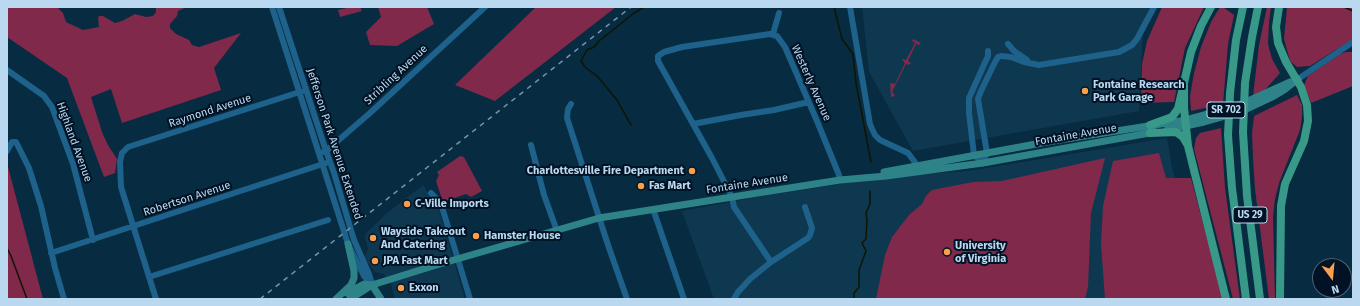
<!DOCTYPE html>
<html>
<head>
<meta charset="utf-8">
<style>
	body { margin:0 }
	#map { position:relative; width:1360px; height:306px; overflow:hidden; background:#072b40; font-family:"Fira Sans",sans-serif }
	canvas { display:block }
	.frame { position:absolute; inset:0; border:8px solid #bad9f1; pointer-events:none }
	.north { position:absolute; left:1312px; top:258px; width:40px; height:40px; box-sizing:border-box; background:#001223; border:1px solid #4a6275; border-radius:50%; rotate:164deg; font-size:11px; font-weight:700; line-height:16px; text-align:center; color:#bad9f1 }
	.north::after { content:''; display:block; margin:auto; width:14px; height:18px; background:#f99f4d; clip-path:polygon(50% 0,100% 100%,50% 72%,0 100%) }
</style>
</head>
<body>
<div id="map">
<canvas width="1360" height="306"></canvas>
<div class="frame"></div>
<div class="north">N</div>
</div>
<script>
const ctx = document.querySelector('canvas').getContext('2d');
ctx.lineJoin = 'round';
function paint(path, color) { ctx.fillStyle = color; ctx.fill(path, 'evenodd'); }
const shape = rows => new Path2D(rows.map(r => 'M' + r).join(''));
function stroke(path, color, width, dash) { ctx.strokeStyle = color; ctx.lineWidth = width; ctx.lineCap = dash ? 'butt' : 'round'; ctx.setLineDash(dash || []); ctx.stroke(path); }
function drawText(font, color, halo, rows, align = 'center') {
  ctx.font = font + ' "Fira Sans",sans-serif'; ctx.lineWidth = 4; ctx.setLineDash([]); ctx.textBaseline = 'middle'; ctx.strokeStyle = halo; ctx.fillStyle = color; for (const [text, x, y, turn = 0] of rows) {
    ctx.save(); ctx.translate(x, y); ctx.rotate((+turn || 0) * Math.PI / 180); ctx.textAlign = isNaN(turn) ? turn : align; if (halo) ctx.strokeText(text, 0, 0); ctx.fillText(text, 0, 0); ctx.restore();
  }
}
paint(shape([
	[862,7,1152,7,1143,29,1139,111,913,151,869,72],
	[1167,138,1172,167,1209,299,714,299,682,211,768,195,835,185,877,174,924,174,968,171],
	[423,185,439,210,465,299,395,299,391,284,384,274,375,272,364,258,368,249,365,237,366,233,387,213]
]), '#0e3850');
paint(shape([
	[7,7,57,7,63,13,66,22,83,30,99,27,98,18,99,16,103,16,115,23,122,21,135,14,146,17,153,16,156,12,156,7,187,7,178,11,177,16,170,24,170,28,176,34,189,40,192,45,199,47,241,33,214,68,221,90,122,123,111,89,91,97,102,132,108,145,117,159,115,173,104,177,67,78,7,37],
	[351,7,360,7,362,11,340,17,338,10],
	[378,7,427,7,434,24,397,46,370,45,366,32,381,17],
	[536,7,616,7,495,101,455,85],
	[1162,7,1204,7,1185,48,1174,102,1141,103,1142,64,1147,41],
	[1220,7,1223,7,1234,15,1228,44,1223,104,1191,111,1190,96,1194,73,1201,47,1211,22],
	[1267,7,1271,7,1269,23,1268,44,1272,59,1280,73,1265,90,1253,96,1259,45],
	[1287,7,1353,7,1353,39,1310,66,1297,67,1290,61,1284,39],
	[913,39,921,43,919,45,916,44,908,61,911,63,909,65,906,64,892,92,895,95,893,97,891,96,890,85,891,83,895,84,905,63,902,60,903,59,906,60,915,43,912,41],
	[1346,52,1353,52,1353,86,1311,103,1304,85,1308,76,1340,54],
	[1297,95,1302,105,1302,116,1300,130,1279,183,1275,199,1273,216,1275,299,1269,299,1255,189,1253,158,1252,133,1254,116],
	[1221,128,1225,188,1240,299,1233,299,1194,149,1196,138,1200,133],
	[1159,153,1166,178,1191,178,1223,299,1105,299,1101,243,1103,206,1113,161],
	[460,156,464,157,482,191,471,197,466,194,443,202,436,181,439,175,437,172],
	[1105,158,1091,213,1088,287,1085,299,876,299,885,255,892,237,909,215,922,204,926,196,932,190,973,182,1002,181],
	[7,163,43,299,7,299]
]), '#81294b');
stroke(shape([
	[834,7,842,39,853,54,856,83,871,162],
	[1344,7,1353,11],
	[631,125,617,100,598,77,585,67,581,61,587,50,594,47,599,41,634,13,644,7],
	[7,248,11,256,27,299],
	[854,299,854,293,859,287,859,270,866,251,862,243,866,239,867,220,866,213,870,204,870,191]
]), '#0f1500', 1.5);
stroke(shape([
	[272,7,348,244,364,276,372,285],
	[279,7,326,151,334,173,354,240,369,274,372,284],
	[850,7,870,124,872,129,875,135,880,140,908,153,917,165],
	[773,34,779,13],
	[1008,44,1014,51,1027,60],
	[988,51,988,56,983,67,969,98,969,113,974,155,983,163,987,153,978,99,981,91,995,62,998,57],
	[1001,56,1011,57,1024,62,1039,65,1119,52,1132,45,1137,39,1154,7],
	[7,70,44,96,52,107,73,164,93,240],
	[1298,79,1353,42],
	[571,104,568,109,567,118,608,245,627,299],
	[693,124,741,115,774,110,809,102],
	[531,145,544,195,557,231],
	[7,151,12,142,16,142,29,168,41,206,55,268,64,299],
	[323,152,326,151,370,113,485,7],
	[431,193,439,201,442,207,470,299],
	[653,209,684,299],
	[51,253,326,163],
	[771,262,734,207,732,197,712,158,658,61,658,56,664,52,682,47,770,34,777,36,785,47,817,121,839,175,840,180],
	[149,277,328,220],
	[156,299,121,187,120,162,122,153,128,147,306,90],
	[734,299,738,292,750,279,771,262,808,238,810,235,812,228,805,207]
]), '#1e618a', 6);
stroke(shape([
	[1167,130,1204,122,1240,112,1274,96,1284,90,1298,79],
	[884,172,1047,142,1186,120,1237,106,1290,82],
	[372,285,381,299],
	[347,293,364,284,372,285],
	[336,299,351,285,354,278,354,271,348,244],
	[350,299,372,285,433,266,599,218,840,180,886,176,983,163,1155,132]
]), '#2e8389', 7);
stroke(shape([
	[1243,7,1236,40,1230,93,1228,135,1232,188,1246,299],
	[1258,7,1252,37,1245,83,1243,132,1247,196,1260,299],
	[1279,7,1276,27,1278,43,1286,62,1301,87,1307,105,1308,121,1304,141,1285,184,1281,206,1280,299],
	[1184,83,1184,108,1188,146,1226,299],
	[1150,125,1172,117,1178,109,1191,52,1201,26,1211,7],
	[1150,133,1176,132,1183,137,1187,144]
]), '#399989', 8);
stroke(shape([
	[260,299,631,7]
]), '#7596ad', 1.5, [5, 5]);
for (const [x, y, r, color] of [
	[1085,91,4,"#f99f4d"],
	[692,171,4,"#f99f4d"],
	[641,186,4,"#f99f4d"],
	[407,204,4,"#f99f4d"],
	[476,236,4,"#f99f4d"],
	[373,238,4,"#f99f4d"],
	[947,252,4,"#f99f4d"],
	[375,261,4,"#f99f4d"],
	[401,288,4,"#f99f4d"]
]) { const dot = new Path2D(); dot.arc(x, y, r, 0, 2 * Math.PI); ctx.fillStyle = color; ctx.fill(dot); stroke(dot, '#001223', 1.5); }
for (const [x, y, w] of [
	[1226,110,38],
	[1250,215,34]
]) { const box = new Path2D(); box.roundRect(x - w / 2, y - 8, w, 16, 3); ctx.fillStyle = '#001223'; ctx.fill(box); stroke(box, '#bad9f1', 1); }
drawText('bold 10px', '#bad9f1', null, [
	["SR 702",1226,110],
	["US 29",1250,215]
]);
drawText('11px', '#bad9f1', '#001223', [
	["Stribling Avenue",396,75,-43],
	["Westerly Avenue",811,83,66],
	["Raymond Avenue",210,111,-18],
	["Fontaine Avenue",1076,135,-10],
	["Highland Avenue",74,142,70],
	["Jefferson Park Avenue Extended",334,144,72],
	["Fontaine Avenue",747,184,-9],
	["Robertson Avenue",187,199,-18]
]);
drawText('bold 11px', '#bad9f1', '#001223', [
	["Fontaine Research",1093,85],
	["Park Garage",1093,98],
	["Charlottesville Fire Department",684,171,"right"],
	["Fas Mart",649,186],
	["C-Ville Imports",415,204],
	["Wayside Takeout",381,232],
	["And Catering",381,245],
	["Hamster House",484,236],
	["University",955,246],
	["of Virginia",955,259],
	["JPA Fast Mart",383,261],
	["Exxon",409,288]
], 'left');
</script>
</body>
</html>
